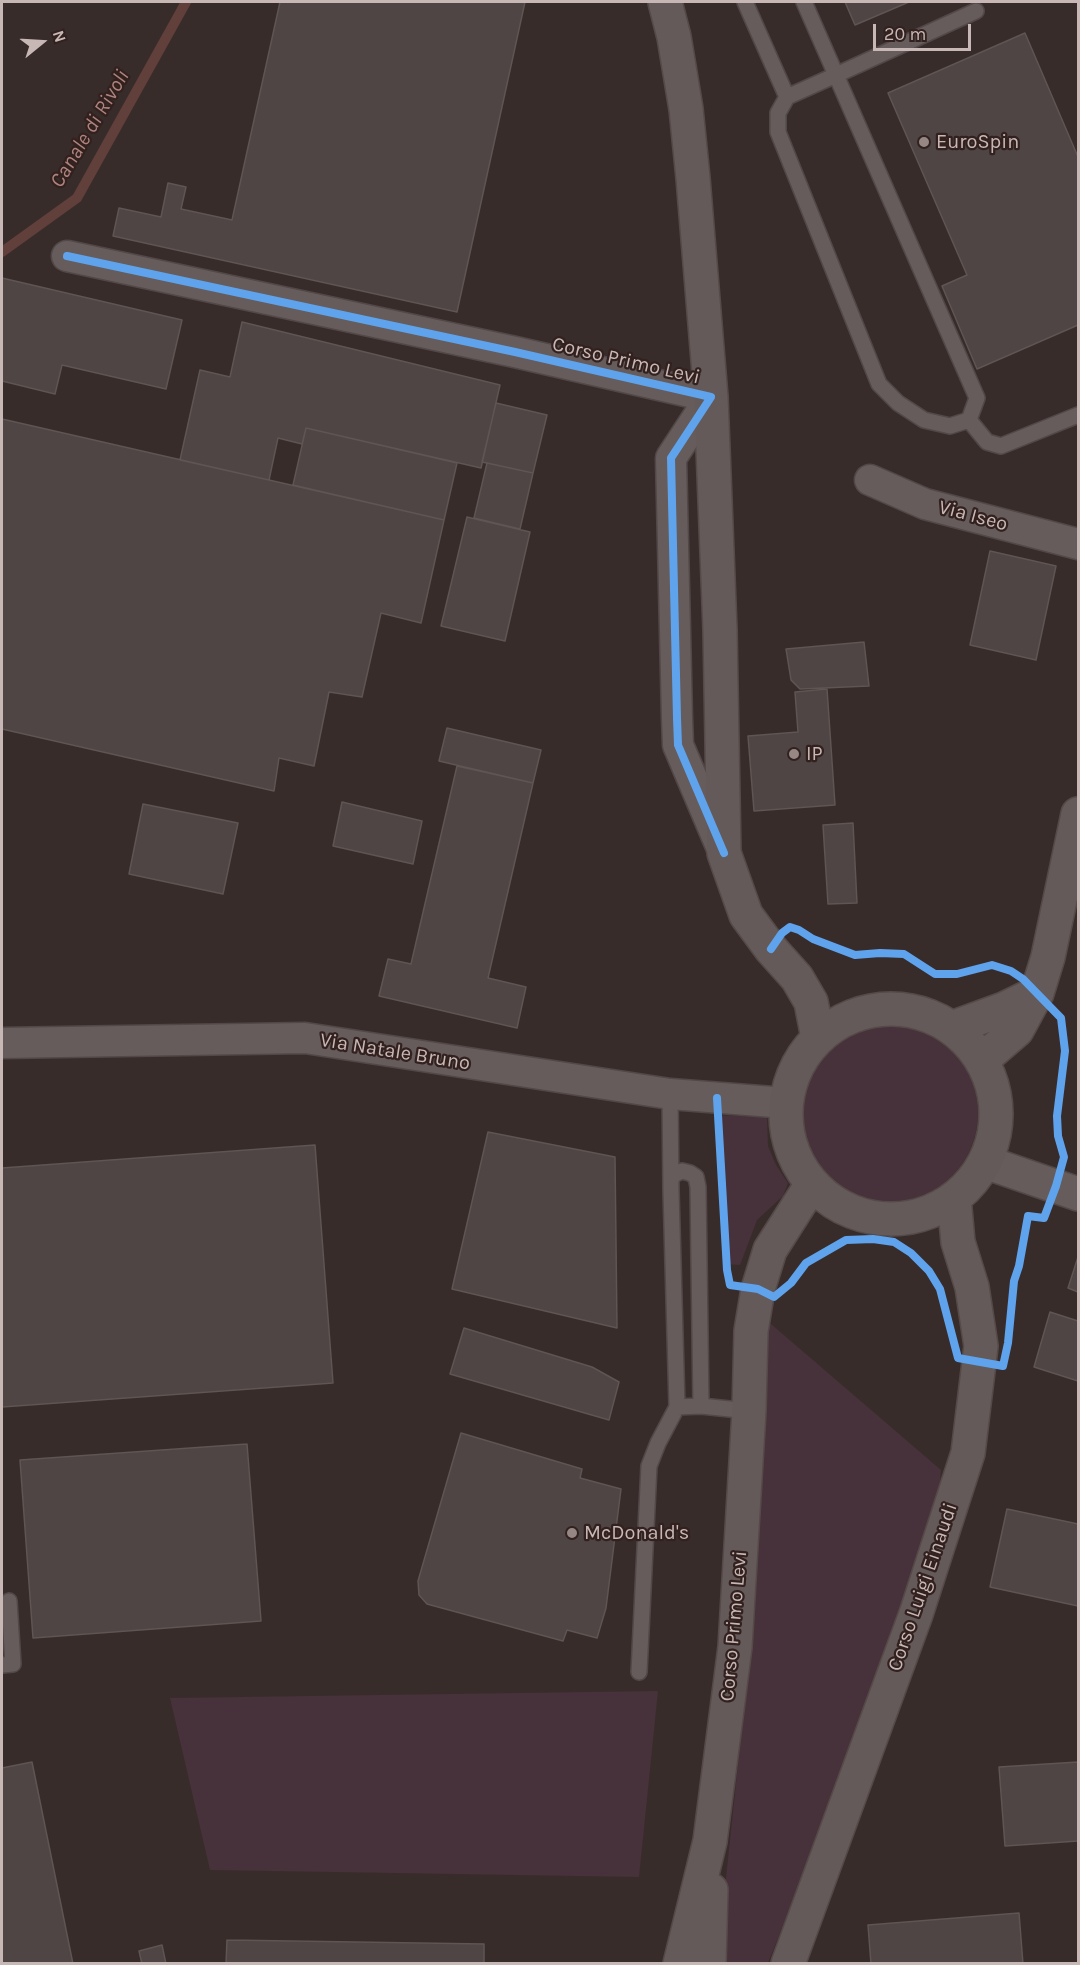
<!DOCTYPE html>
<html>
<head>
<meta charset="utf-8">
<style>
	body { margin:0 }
	#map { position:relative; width:1080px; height:1965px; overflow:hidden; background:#382c2b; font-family:Karla,sans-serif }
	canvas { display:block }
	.frame { position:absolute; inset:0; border:3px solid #c8b8b5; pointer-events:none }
	.north { position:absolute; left:12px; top:12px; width:60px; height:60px; -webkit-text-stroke:4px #32211e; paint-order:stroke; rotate:72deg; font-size:16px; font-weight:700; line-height:24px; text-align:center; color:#c8b8b5 }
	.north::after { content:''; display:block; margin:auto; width:21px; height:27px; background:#c8b8b5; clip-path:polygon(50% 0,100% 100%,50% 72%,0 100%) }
	.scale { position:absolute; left:873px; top:24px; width:98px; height:27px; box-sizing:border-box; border:3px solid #c8b8b5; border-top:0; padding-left:8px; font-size:18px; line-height:21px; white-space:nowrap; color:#c8b8b5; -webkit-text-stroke:4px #32211e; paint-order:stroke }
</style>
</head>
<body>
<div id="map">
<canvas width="1080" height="1965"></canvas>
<div class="frame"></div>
<div class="north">N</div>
<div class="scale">20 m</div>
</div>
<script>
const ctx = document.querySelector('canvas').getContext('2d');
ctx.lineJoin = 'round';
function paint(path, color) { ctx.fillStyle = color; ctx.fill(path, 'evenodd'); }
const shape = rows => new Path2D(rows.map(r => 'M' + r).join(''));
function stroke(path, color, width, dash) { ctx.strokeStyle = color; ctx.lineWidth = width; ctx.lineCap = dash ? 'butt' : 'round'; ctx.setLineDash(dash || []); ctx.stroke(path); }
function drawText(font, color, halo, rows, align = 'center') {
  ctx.font = font + ' Karla,sans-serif'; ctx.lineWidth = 4.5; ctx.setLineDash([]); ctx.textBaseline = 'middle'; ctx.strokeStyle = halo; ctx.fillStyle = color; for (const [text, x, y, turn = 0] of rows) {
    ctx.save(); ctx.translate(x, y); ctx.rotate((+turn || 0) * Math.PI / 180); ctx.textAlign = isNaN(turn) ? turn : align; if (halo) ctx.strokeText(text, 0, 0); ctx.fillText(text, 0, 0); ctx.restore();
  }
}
paint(shape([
	'800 1113a89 89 0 1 1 178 0a89 89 0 1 1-178 0Z',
	[715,1115,767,1117,768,1146,776,1165,788,1183,783,1196,757,1220,740,1265,724,1264],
	[764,1318,941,1470,935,1547,768,1963,719,1964,722,1916,746,1688],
	[658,1691,639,1877,210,1870,170,1698]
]), '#47313b');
stroke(shape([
	[2,252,77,198,186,2]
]), '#613f3a', 10);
const building = shape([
	[280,2,525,2,457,312,113,236,119,208,161,217,168,183,186,187,181,209,232,220,280,2],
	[845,2,909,2,855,25,845,2],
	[1025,33,1078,157,1078,325,977,369,942,286,967,275,888,93,1025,33],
	[2,278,182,320,166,389,62,365,55,394,2,381,2,278],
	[242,322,500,385,481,468,306,428,302,444,278,438,269,480,180,460,200,370,230,377,242,322],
	[496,403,547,415,533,473,482,462,496,403],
	[2,419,444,520,421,623,381,613,362,697,329,692,314,766,279,758,274,791,2,729,2,419],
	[306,428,457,463,444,520,293,485,306,428],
	[487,463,533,473,520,529,474,518,487,463],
	[467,517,530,532,505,641,441,626,467,517],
	[990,551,1056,566,1036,660,970,645,990,551],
	[864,642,869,686,800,689,791,680,786,649,864,642],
	[827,689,835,805,754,811,748,736,798,732,795,692,827,689],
	[447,728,541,750,533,783,439,761,447,728],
	[457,766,533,783,488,978,526,987,517,1028,379,996,388,959,411,964,457,766],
	[342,802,422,821,413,864,333,846,342,802],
	[143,804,238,823,223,894,129,874,143,804],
	[853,823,857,903,828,904,823,825,853,823],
	[488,1132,615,1157,617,1328,452,1289,488,1132],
	[315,1145,333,1383,2,1407,2,1168,315,1145],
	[1078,1257,1078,1292,1068,1288,1078,1257],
	[1050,1312,1078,1321,1078,1381,1034,1367,1050,1312],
	[464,1328,592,1367,619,1382,609,1420,450,1374,464,1328],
	[461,1433,582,1469,580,1478,621,1489,606,1608,597,1638,567,1630,563,1641,427,1604,419,1595,418,1581,461,1433],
	[247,1444,261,1621,33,1638,20,1460,247,1444],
	[1007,1509,1078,1524,1078,1606,990,1587,1007,1509],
	[32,1762,73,1964,2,1964,2,1768,32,1762],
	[1078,1762,1078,1841,1005,1846,999,1767,1078,1762],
	[1019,1913,1023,1964,871,1964,868,1925,1019,1913],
	[227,1940,484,1944,484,1964,226,1964,227,1940],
	[162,1945,166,1964,142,1964,139,1951,162,1945]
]);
paint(building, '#4e4544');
stroke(building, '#5f5553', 1.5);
const service = shape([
	[745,2,787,97],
	[804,2,836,75,977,398,969,420,950,426,924,420,898,403,879,384,778,132,778,113,787,97,836,75,976,11],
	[969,420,987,442,1001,446,1078,415],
	[670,1094,671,1191,677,1407],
	[671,1179,675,1174,682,1171,690,1173,696,1177,698,1187,701,1406],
	[2,1665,13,1664,9,1601],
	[639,1672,649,1466,658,1443,677,1407,701,1406,749,1411]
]);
const minor = shape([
	[67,256,515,352,711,397,671,458,677,718,678,745,723,851],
	[870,480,925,504,1078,544],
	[2,1043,305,1038,670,1094,786,1103]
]);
const tertiary = shape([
	[985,1162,1078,1194]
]);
const secondary = shape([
	[665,2,674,37,686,109,693,178,711,397,720,630,724,853,746,915,771,949,797,978,811,1002,818,1038],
	'786 1114a105 105 0 1 1 210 0a105 105 0 1 1-210 0Z',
	[952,1028,1004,1009,1037,993],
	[982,1060,1017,1030,1037,993,1048,957,1078,814],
	[680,1964,710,1841,735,1647,749,1411,751,1331,758,1289,770,1250,812,1184],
	[709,1964,711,1890],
	[788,1964,916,1614,968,1453,981,1346,972,1287,958,1242,954,1198]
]);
stroke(service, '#514847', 18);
stroke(minor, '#514847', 33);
stroke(tertiary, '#514847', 36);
stroke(secondary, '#554a48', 36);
stroke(service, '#655c5b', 15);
stroke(minor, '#655c5b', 30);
stroke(tertiary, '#655c5b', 33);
stroke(secondary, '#645a59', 33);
stroke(shape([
	[67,256,515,352,711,397,671,458,677,718,678,745,724,853],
	[717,1098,727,1270,730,1285,758,1289,774,1297,791,1283,806,1263,846,1240,873,1239,894,1242,911,1253,929,1271,940,1289,958,1358,1003,1366,1008,1343,1014,1281,1019,1266,1028,1216,1044,1218,1056,1186,1064,1157,1058,1136,1057,1116,1065,1051,1061,1018,1023,979,1011,971,992,965,957,974,935,974,904,954,880,953,855,955,813,939,799,930,790,927,782,933,771,949]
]), '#60a3ed', 8);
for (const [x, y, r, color] of [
	[924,142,6,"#968785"],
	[794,754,6,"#968785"],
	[572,1533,6,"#968785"]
]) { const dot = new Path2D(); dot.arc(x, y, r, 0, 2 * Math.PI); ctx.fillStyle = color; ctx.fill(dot); stroke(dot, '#32211e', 2); }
drawText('20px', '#c8b8b5', '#32211e', [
	["EuroSpin",936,142],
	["IP",806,754],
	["McDonald's",584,1533]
], 'left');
drawText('20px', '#c8b8b5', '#32211e', [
	["Corso Primo Levi",626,361,13],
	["Via Iseo",973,516,15],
	["Via Natale Bruno",395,1052,9],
	["Corso Luigi Einaudi",923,1587,-71],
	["Corso Primo Levi",734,1626,-85]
]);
drawText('italic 21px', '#ae847f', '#32211e', [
	["Canale di Rivoli",90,129,-59]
]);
</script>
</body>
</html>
